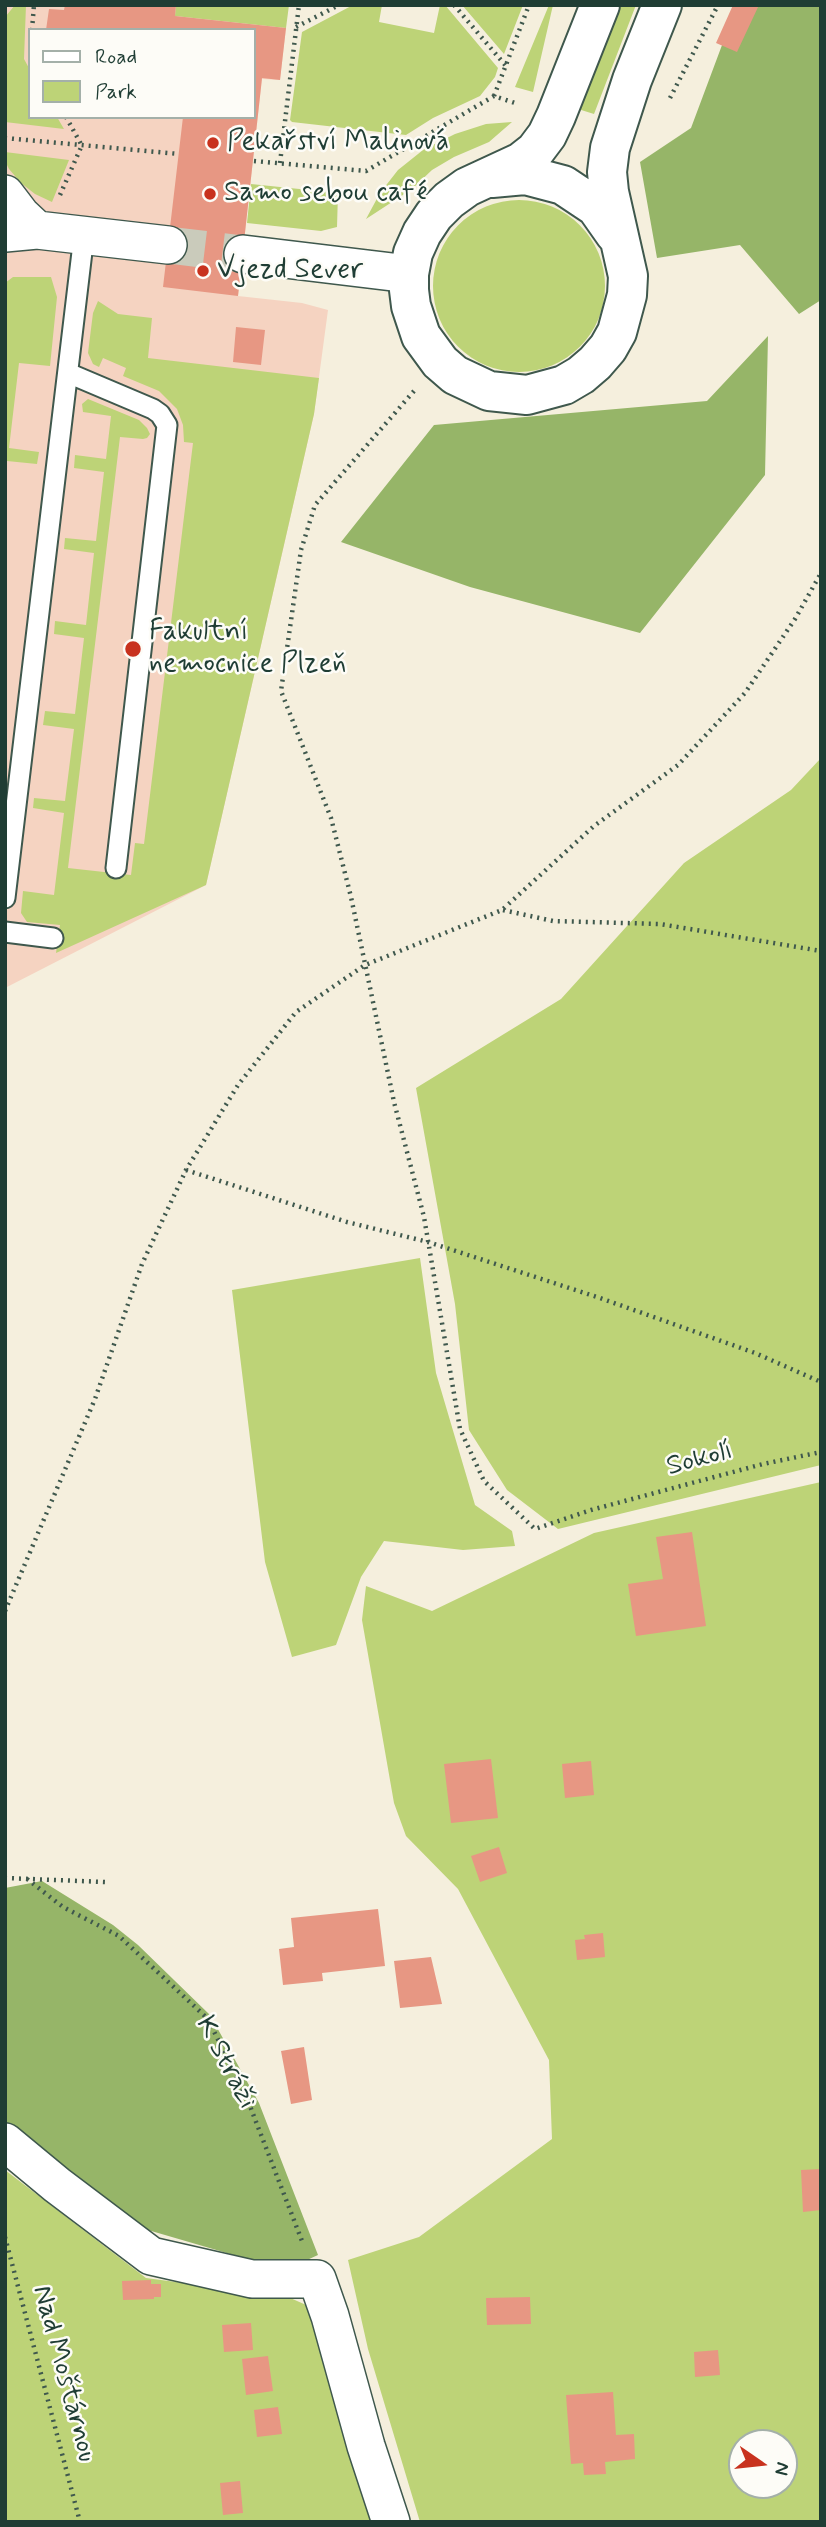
<!DOCTYPE html>
<html>
<head>
<meta charset="utf-8">
<style>
	body { margin:0 }
	#map { position:relative; width:826px; height:2527px; overflow:hidden; background:#f5efdd; font-family:Mynerve,sans-serif }
	canvas { display:block }
	.frame { position:absolute; inset:0; border:7px solid #1f3d34; pointer-events:none }
	.legend { position:absolute; left:28px; top:28px; width:228px; height:91px; box-sizing:border-box; background:#fdfcf7; border:2px solid #a4b0a9; margin:0; padding:9px 12px; list-style:none; font-size:21px; color:#1f3d34 }
	.legend li { display:flex; align-items:center; gap:14px; height:35px }
	.legend b { width:35px; border:2px solid #a4b0a9 }
	.north { position:absolute; left:728px; top:2429px; width:70px; height:70px; box-sizing:border-box; background:#fdfcf7; border:2px solid #a4b0a9; border-radius:50%; rotate:104deg; font-size:19px; font-weight:700; line-height:28px; text-align:center; color:#1f3d34 }
	.north::after { content:''; display:block; margin:auto; width:24px; height:32px; background:#c8321e; clip-path:polygon(50% 0,100% 100%,50% 72%,0 100%) }
</style>
</head>
<body>
<div id="map">
<canvas width="826" height="2527"></canvas>
<div class="frame"></div>
<ul class="legend">
<li><b style="height:9px;background:#fff"></b>Road</li>
<li><b style="height:19px;background:#bdd377"></b>Park</li>
</ul>
<div class="north">N</div>
</div>
<script>
const ctx = document.querySelector('canvas').getContext('2d');
ctx.lineJoin = 'round';
function paint(path, color) { ctx.fillStyle = color; ctx.fill(path, 'evenodd'); }
const shape = rows => new Path2D(rows.map(r => 'M' + r).join(''));
function stroke(path, color, width, dash) { ctx.strokeStyle = color; ctx.lineWidth = width; ctx.lineCap = dash ? 'butt' : 'round'; ctx.setLineDash(dash || []); ctx.stroke(path); }
function drawText(font, color, halo, rows, align = 'center') {
  ctx.font = font + ' Mynerve,sans-serif'; ctx.lineWidth = 5; ctx.setLineDash([]); ctx.textBaseline = 'middle'; ctx.strokeStyle = halo; ctx.fillStyle = color; for (const [text, x, y, turn = 0] of rows) {
    ctx.save(); ctx.translate(x, y); ctx.rotate((+turn || 0) * Math.PI / 180); ctx.textAlign = isNaN(turn) ? turn : align; if (halo) ctx.strokeText(text, 0, 0); ctx.fillText(text, 0, 0); ctx.restore();
  }
}
paint(shape([
	[5,5,176,5,176,16,286,28,280,80,262,79,238,296,302,303,328,310,314,414,206,885,5,988],
	[30,30,254,30,254,117,30,117]
]), '#f5d3c1');
paint(shape([
	[15,5,26,5,24,59,30,70,30,117,57,117,64,129,5,122,5,28,6,16],
	[176,5,289,5,286,28,175,16],
	[353,5,382,5,379,22,434,33,440,5,445,5,498,68,495,77,480,96,433,118,406,135,292,122,290,120,302,32],
	[462,5,523,5,504,54],
	[549,5,553,5,533,92,515,87],
	[617,5,636,5,594,114,578,109],
	[512,122,489,142,454,157,432,170,412,189,366,219,380,193,398,170,423,150,455,134,486,124],
	[5,152,69,160,52,202,35,194,21,183,9,169,5,161],
	[251,184,338,193,337,227,321,231,247,223],
	'433 286a86 86 0 1 1 172 0a86 86 0 1 1-172 0Z',
	[13,277,51,277,57,297,50,366,19,363,9,448,39,452,37,464,7,461,5,474,5,283],
	[98,301,118,314,152,318,148,358,319,378,314,414,206,885,56,953,60,925,27,922,21,913,23,891,54,895,64,813,33,808,34,798,65,801,74,729,43,725,45,711,75,714,84,638,54,634,55,621,86,625,94,553,64,549,65,538,96,541,104,472,74,468,75,455,106,459,111,416,83,412,82,404,88,399,139,420,147,428,150,434,147,438,143,439,120,437,68,868,131,875,135,843,144,844,193,443,184,442,183,425,177,409,159,391,123,376,126,368,103,358,99,367,93,364,88,353,93,313],
	[821,758,821,1465,558,1529,507,1490,469,1430,455,1304,416,1088,561,999,684,863,791,790],
	[420,1258,436,1373,475,1505,512,1531,515,1546,463,1550,384,1541,361,1577,336,1645,292,1657,265,1562,232,1290],
	[821,1482,821,2522,420,2522,368,2349,348,2260,419,2237,552,2139,549,2060,458,1889,406,1836,394,1803,362,1620,366,1586,432,1611,594,1533],
	[742,2443,784,2443,784,2485,742,2485],
	[5,2170,146,2278,288,2297,313,2308,377,2522,5,2522]
]), '#bdd377');
paint(shape([
	[737,5,821,5,821,300,799,314,740,245,657,258,640,162,691,128],
	[768,336,765,475,640,633,470,587,341,542,434,425,707,401],
	[42,1881,113,1925,138,1945,210,2015,259,2103,318,2255,285,2270,141,2228,5,2128,5,1888]
]), '#96b568');
paint(shape([
	[65,5,176,5,175,16,286,28,280,80,262,78,238,296,163,287,183,117,254,117,254,30,46,30,49,9,64,10],
	[733,5,759,5,737,52,716,43],
	[236,327,265,330,261,365,233,362],
	[692,1532,706,1626,636,1636,628,1584,663,1579,656,1537],
	[491,1759,498,1818,451,1823,444,1764],
	[591,1761,594,1795,565,1798,562,1764],
	[499,1847,507,1873,480,1882,471,1856],
	[378,1909,385,1966,322,1973,323,1981,283,1985,279,1949,294,1947,291,1918],
	[603,1933,605,1957,577,1960,575,1940,585,1939,584,1935],
	[431,1957,442,2004,400,2008,394,1961],
	[304,2047,312,2100,291,2104,281,2051],
	[821,2169,821,2210,803,2212,801,2170],
	[151,2280,151,2284,161,2284,161,2297,154,2297,154,2299,123,2300,122,2281],
	[530,2297,531,2324,487,2325,486,2298],
	[251,2323,253,2350,224,2352,222,2325],
	[718,2350,720,2375,695,2377,694,2352],
	[268,2356,273,2391,246,2395,242,2359],
	[613,2392,616,2435,634,2434,635,2459,605,2462,606,2474,584,2475,583,2463,571,2464,566,2395],
	[278,2407,282,2434,257,2437,254,2410],
	[240,2481,243,2513,223,2515,220,2483]
]), '#e79783');
stroke(shape([
	[168,245,243,254]
]), '#cacbbb', 37, [37, 18]);
const service = shape([
	[68,373,153,409,160,414,167,425,116,868],
	[5,898,84,235],
	[5,932,53,938]
]);
const minor = shape([
	[5,194,21,215,37,230],
	[5,233,37,230,168,245],
	[243,254,409,274],
	[5,2142,57,2185,151,2256,252,2279,317,2279,330,2316,366,2446,391,2522]
]);
const tertiary = shape([
	[600,5,556,116,547,135,535,151,521,162,467,187,449,200,434,215,422,233,413,253,409,274,409,290,411,306,421,336,440,362,455,375,489,391,527,395,564,385,581,375,595,363,608,348,617,332,627,295,628,276,609,192,607,172,610,148,632,80,662,5],
	[492,178,525,175,563,185,596,207,615,234]
]);
stroke(service, '#3f584d', 23);
stroke(minor, '#3f584d', 40);
stroke(tertiary, '#3f584d', 42);
stroke(shape([
	[454,5,506,66],
	[296,27,339,5],
	[32,30,34,5],
	[494,96,529,5],
	[670,98,718,5],
	[66,117,81,144],
	[5,138,179,154],
	[254,161,366,171,494,96,518,104],
	[280,163,299,5],
	[60,195,82,145],
	[414,391,315,505,301,550,281,691,331,818,351,897,394,1102,424,1217,460,1429,484,1481,535,1529,591,1510,763,1464,821,1452],
	[503,910,553,921,660,924,821,951],
	[186,1170,347,1222,428,1242,600,1298,755,1353,821,1382],
	[5,1611,95,1399,142,1264,186,1170,238,1085,296,1012,365,965,502,910,594,826,678,765,745,693,795,619,821,573],
	[5,1878,105,1882],
	[27,1879,63,1907,119,1936,208,2019,248,2101,302,2241],
	[5,2237,80,2522]
]), '#3f584d', 4.5, [2, 5]);
stroke(service, '#fff', 19);
stroke(minor, '#fff', 37);
stroke(tertiary, '#fff', 38);
for (const [x, y, r, color] of [
	[213,143,7,"#c8321e"],
	[210,194,7,"#c8321e"],
	[203,271,7,"#c8321e"],
	[133,649,9,"#c8321e"]
]) { const dot = new Path2D(); dot.arc(x, y, r, 0, 2 * Math.PI); ctx.fillStyle = color; ctx.fill(dot); stroke(dot, '#fdfcf7', 2.5); }
drawText('28px', '#1f3d34', '#fdfcf7', [
	["Pekařství Malinová",227,143],
	["Samo sebou café",224,194],
	["Vjezd Sever",217,271],
	["Fakultní",149,633],
	["nemocnice Plzeň",149,665]
], 'left');
drawText('28px', '#1f3d34', '#fdfcf7', [
	["Sokolí",700,1460,-15],
	["K Stráži",225,2063,62],
	["Nad Moštárnou",63,2374,75]
]);
</script>
</body>
</html>
